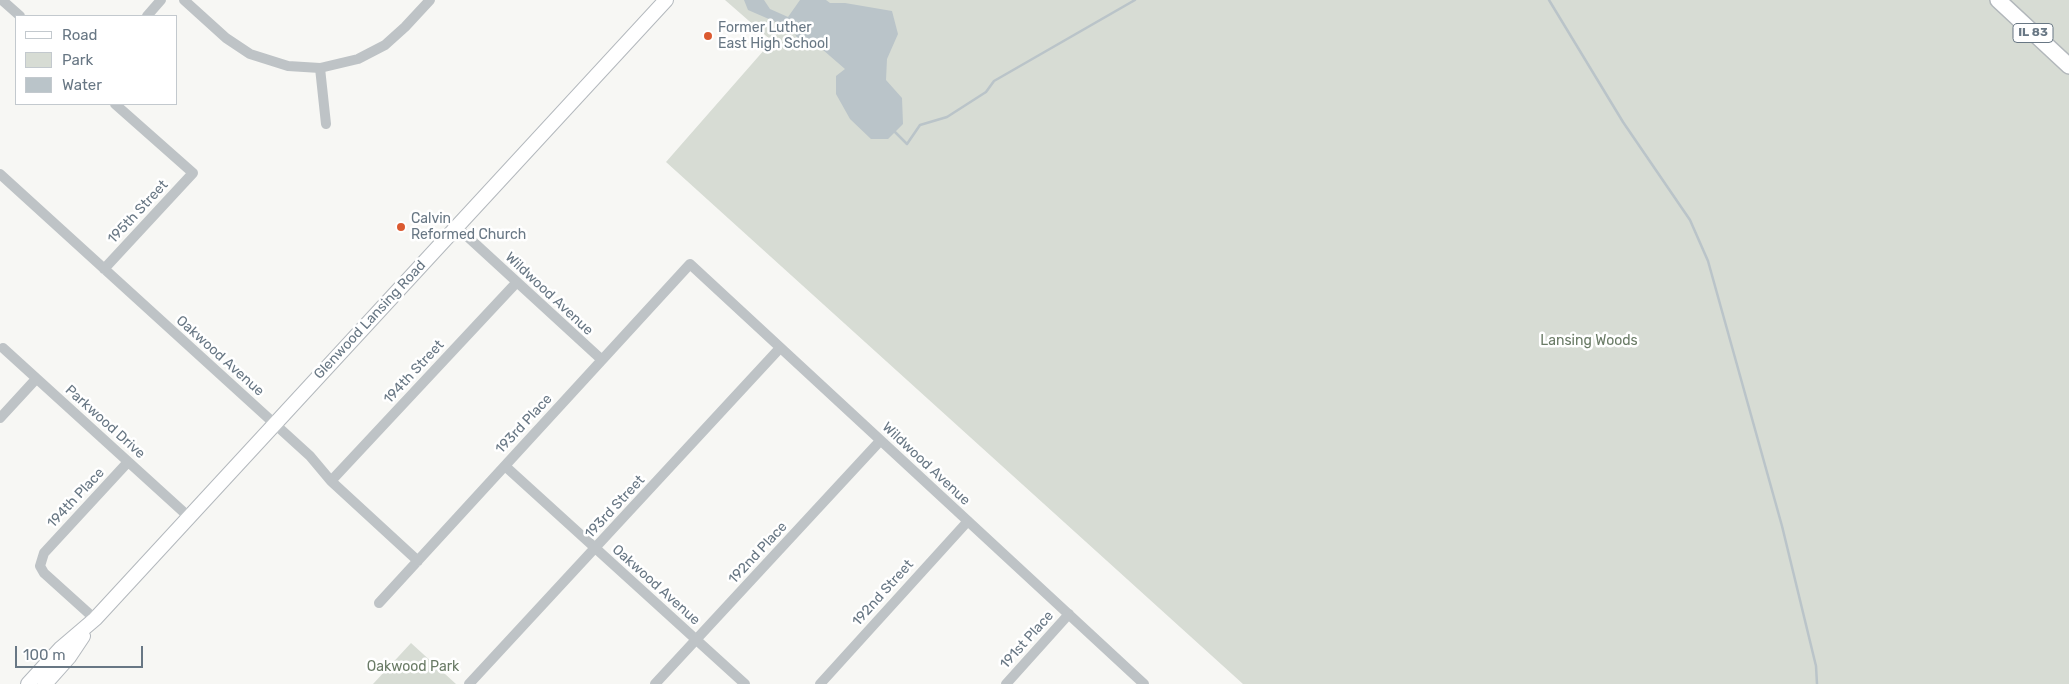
<!DOCTYPE html>
<html>
<head>
<meta charset="utf-8">
<style>
	body { margin:0 }
	#map { position:relative; width:2069px; height:684px; overflow:hidden; background:#f7f7f4; font-family:Rubik,sans-serif }
	canvas { display:block }
	.legend { position:absolute; left:15px; top:15px; width:162px; height:90px; box-sizing:border-box; background:#fff; border:1px solid #c3c9ce; margin:0; padding:6px 9px; list-style:none; font-size:15px; color:#687784 }
	.legend li { display:flex; align-items:center; gap:10px; height:25px }
	.legend b { width:25px; border:1px solid #c3c9ce }
	.scale { position:absolute; left:15px; top:646px; width:128px; height:22px; box-sizing:border-box; border:2px solid #687784; border-top:0; padding-left:6px; font-size:15px; line-height:18px; white-space:nowrap; color:#687784; -webkit-text-stroke:4px #fff; paint-order:stroke }
</style>
</head>
<body>
<div id="map">
<canvas width="2069" height="684"></canvas>
<ul class="legend">
<li><b style="height:6px;background:#fff"></b>Road</li>
<li><b style="height:14px;background:#d7dcd4"></b>Park</li>
<li><b style="height:14px;background:#bac4c9"></b>Water</li>
</ul>
<div class="scale">100 m</div>
</div>
<script>
const ctx = document.querySelector('canvas').getContext('2d');
ctx.lineJoin = 'round';
function paint(path, color) { ctx.fillStyle = color; ctx.fill(path, 'evenodd'); }
const shape = rows => new Path2D(rows.map(r => 'M' + r).join(''));
function stroke(path, color, width, dash) { ctx.strokeStyle = color; ctx.lineWidth = width; ctx.lineCap = dash ? 'butt' : 'round'; ctx.setLineDash(dash || []); ctx.stroke(path); }
function drawText(font, color, halo, rows, align = 'center') {
  ctx.font = font + ' Rubik,sans-serif'; ctx.lineWidth = 5; ctx.setLineDash([]); ctx.textBaseline = 'middle'; ctx.strokeStyle = halo; ctx.fillStyle = color; for (const [text, x, y, turn = 0] of rows) {
    ctx.save(); ctx.translate(x, y); ctx.rotate((+turn || 0) * Math.PI / 180); ctx.textAlign = isNaN(turn) ? turn : align; if (halo) ctx.strokeText(text, 0, 0); ctx.fillText(text, 0, 0); ctx.restore();
  }
}
paint(shape([
	[725,0,2069,0,2069,684,1243,684,666,162,772,41],
	[411,643,456,684,373,684]
]), '#d7dcd4');
paint(shape([
	[744,0,764,0,770,9,788,17,800,0,826,0,830,3,845,3,892,11,898,34,887,59,886,80,902,98,903,124,888,139,871,139,850,119,836,94,836,76,845,69,815,43,799,41,792,29,748,10]
]), '#bac4c9');
stroke(shape([
	[1549,0,1623,122,1690,220,1708,261,1782,526,1816,666,1817,684],
	[895,132,907,144,920,125,947,117,986,92,994,81,1135,0]
]), '#bac4c9', 2.5);
const secondary = shape([
	[28,684,61,648,95,619,666,0],
	[45,684,69,657,83,636]
]);
const primary = shape([
	[1998,0,2069,66]
]);
stroke(secondary, '#b3b8bd', 16);
stroke(primary, '#b2b7bb', 18);
stroke(shape([
	[2,0,20,16],
	[184,0,226,38,250,54,288,66,320,68,358,59,385,45,405,27,430,0],
	[147,16,161,0],
	[320,68,326,124],
	[0,174,310,456,331,481,418,561],
	[457,227,602,360],
	[104,269,193,173,115,104],
	[3,348,189,517],
	[0,418,36,379],
	[505,466,745,684],
	[331,481,517,282],
	[379,603,690,264,1144,684],
	[95,619,44,573,40,566,44,553,128,462],
	[469,684,780,348],
	[655,684,880,441],
	[820,684,968,521],
	[1006,684,1069,614]
]), '#bec3c6', 10);
stroke(secondary, '#fff', 14);
stroke(primary, '#fff', 15);
for (const [x, y, r, color] of [
	[708,36,5,"#db5a30"],
	[401,227,5,"#db5a30"]
]) { const dot = new Path2D(); dot.arc(x, y, r, 0, 2 * Math.PI); ctx.fillStyle = color; ctx.fill(dot); stroke(dot, '#fff', 2); }
for (const [x, y, w] of [
	[2033,33,40]
]) { const box = new Path2D(); box.roundRect(x - w / 2, y - 9.5, w, 19, 4); ctx.fillStyle = '#fff'; ctx.fill(box); stroke(box, '#687784', 1); }
drawText('bold 12px', '#687784', null, [
	["IL 83",2033,33]
]);
drawText('14px', '#687784', '#fff', [
	["Former Luther",718,28],
	["East High School",718,44],
	["Calvin",411,219],
	["Reformed Church",411,235]
], 'left');
drawText('14px', '#687784', '#fff', [
	["195th Street",138,212,-47],
	["Wildwood Avenue",549,294,43],
	["Glenwood Lansing Road",370,320,-47],
	["Oakwood Avenue",220,356,42],
	["194th Street",414,372,-47],
	["Parkwood Drive",105,422,42],
	["193rd Place",524,424,-47],
	["Wildwood Avenue",926,464,43],
	["194th Place",76,498,-47],
	["193rd Street",615,507,-47],
	["192nd Place",758,553,-47],
	["Oakwood Avenue",656,585,42],
	["192nd Street",883,593,-48],
	["191st Place",1027,640,-48]
]);
drawText('14px', '#6a7b66', '#fff', [
	["Lansing Woods",1589,341],
	["Oakwood Park",413,667]
]);
</script>
</body>
</html>
